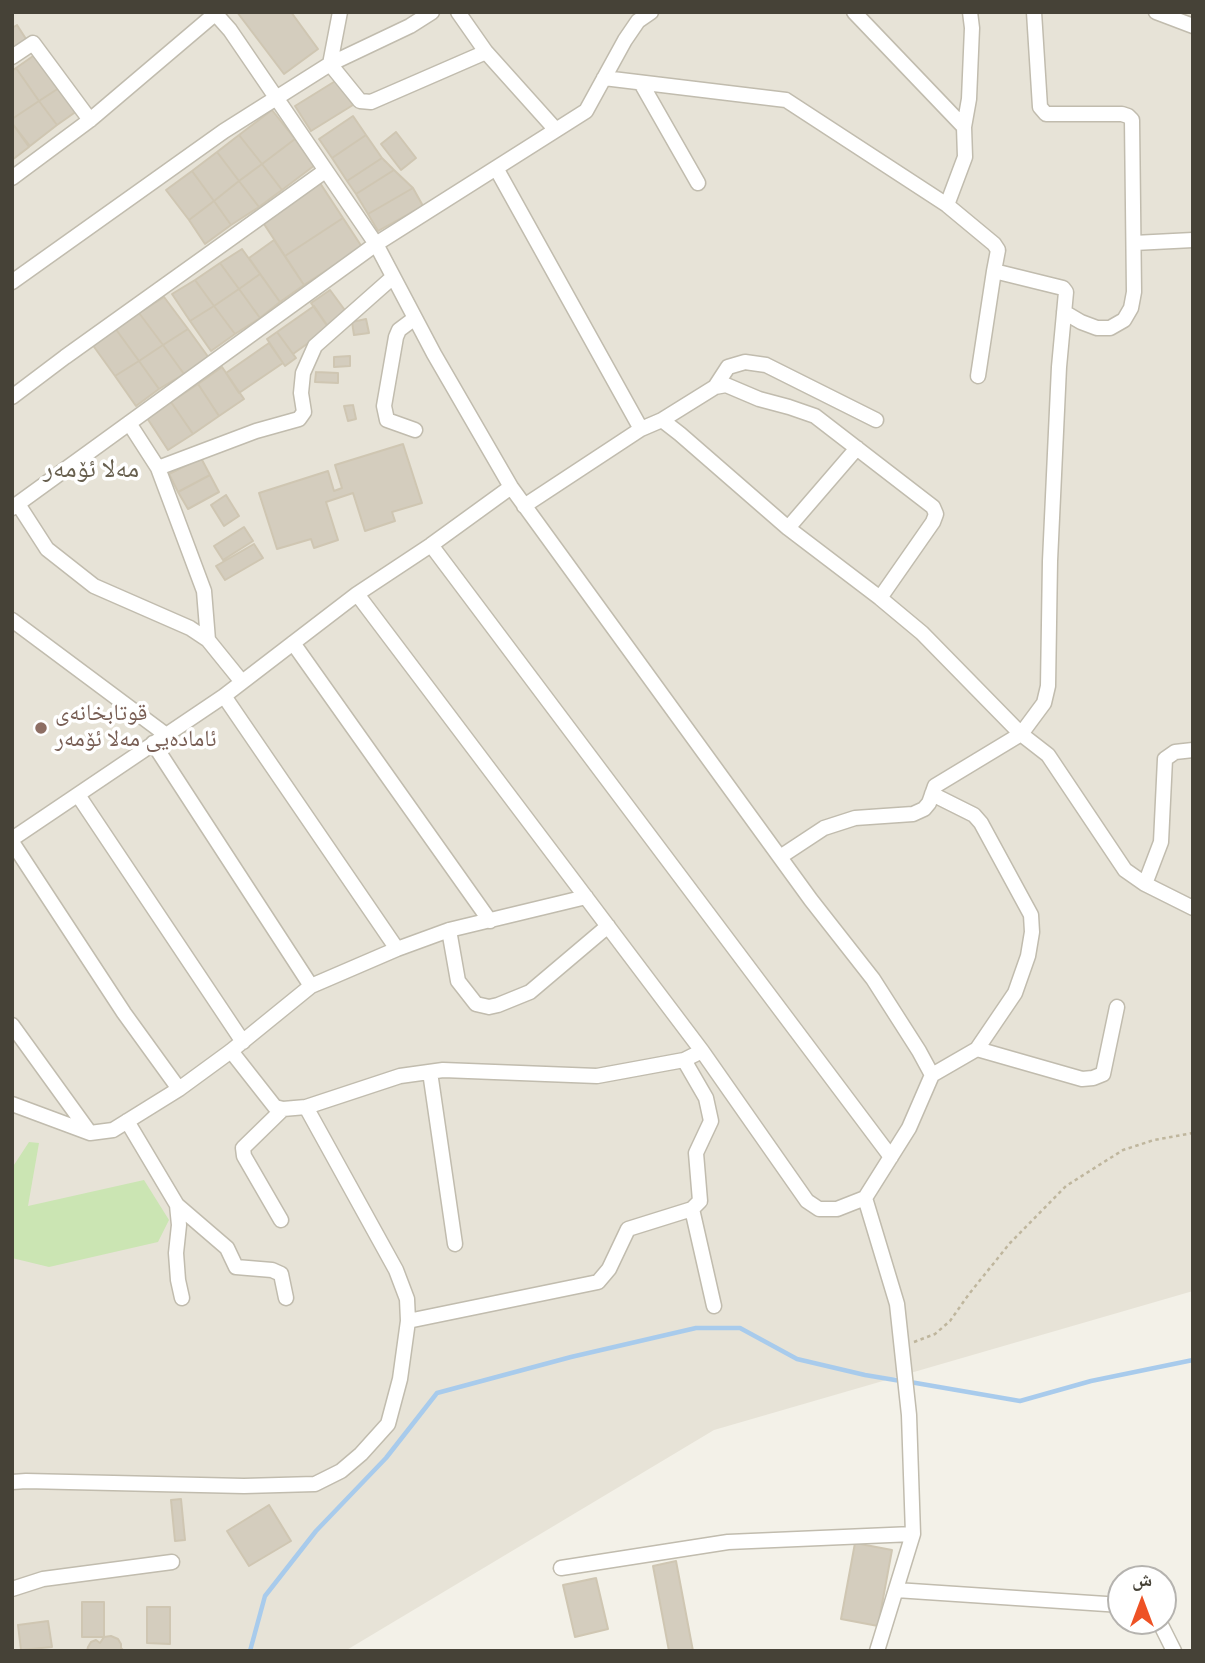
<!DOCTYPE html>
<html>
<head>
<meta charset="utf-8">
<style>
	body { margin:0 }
	#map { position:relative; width:1205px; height:1663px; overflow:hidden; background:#f3f1e8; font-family:Overpass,"Noto Naskh Arabic",sans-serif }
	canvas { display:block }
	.frame { position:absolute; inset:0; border:14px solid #464237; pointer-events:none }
	.north { position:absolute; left:1107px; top:1565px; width:70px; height:70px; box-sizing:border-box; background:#fff; border:2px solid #b5b3af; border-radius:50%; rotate:0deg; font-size:19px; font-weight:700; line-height:28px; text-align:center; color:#464237 }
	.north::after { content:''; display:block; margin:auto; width:24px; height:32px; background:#ee5225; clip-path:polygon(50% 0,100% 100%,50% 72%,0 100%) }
</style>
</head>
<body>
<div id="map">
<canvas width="1205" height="1663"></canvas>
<div class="frame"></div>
<div class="north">ش</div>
</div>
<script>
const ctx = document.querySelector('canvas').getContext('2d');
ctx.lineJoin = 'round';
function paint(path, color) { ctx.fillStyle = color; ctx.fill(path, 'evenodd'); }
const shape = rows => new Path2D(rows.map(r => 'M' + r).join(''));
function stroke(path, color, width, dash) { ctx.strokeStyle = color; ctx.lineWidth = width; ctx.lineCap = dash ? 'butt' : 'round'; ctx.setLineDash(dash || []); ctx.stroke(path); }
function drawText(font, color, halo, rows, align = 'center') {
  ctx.font = font + ' Overpass,"Noto Naskh Arabic",sans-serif'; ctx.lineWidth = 7; ctx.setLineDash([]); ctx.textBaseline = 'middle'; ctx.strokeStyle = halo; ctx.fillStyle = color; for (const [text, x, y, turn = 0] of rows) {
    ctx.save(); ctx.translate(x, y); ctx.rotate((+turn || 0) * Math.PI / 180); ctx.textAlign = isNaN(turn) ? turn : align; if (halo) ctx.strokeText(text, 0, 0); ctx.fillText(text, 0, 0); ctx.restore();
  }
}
paint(shape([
	[12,12,1193,12,1193,1291,714,1430,345,1651,12,1651]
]), '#e7e3d7');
paint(shape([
	[29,1142,39,1143,28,1206,144,1180,169,1220,158,1242,49,1267,12,1258,12,1168]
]), '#cbe5b3');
stroke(shape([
	[910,1382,1020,1401,1091,1381,1193,1360],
	[250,1651,265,1596,316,1531,386,1458,437,1393,571,1357,696,1328,740,1328,797,1359,865,1375,901,1381]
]), '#a8cbec', 4.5);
const building = shape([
	[237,12,291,12,318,49,284,74,237,12],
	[17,25,28,42,12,53,12,28,17,25],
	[36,54,59,88,39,101,16,68,36,54],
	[16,68,39,101,12,119,12,71,16,68],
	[337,80,353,105,311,131,295,106,337,80],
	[59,88,77,111,57,125,39,101,59,88],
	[39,101,57,125,30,146,12,123,12,119,39,101],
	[272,110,295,139,262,164,239,135,272,110],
	[353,116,366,135,332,158,319,139,353,116],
	[12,123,29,147,12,160,12,123],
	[396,132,416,158,401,170,381,144,396,132],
	[239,135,262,164,239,181,217,152,239,135],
	[366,135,382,158,347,181,332,158,366,135],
	[295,139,315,165,282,190,262,164,295,139],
	[217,152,239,181,214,201,192,171,217,152],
	[382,158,394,170,356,194,347,181,382,158],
	[262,164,282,190,259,207,239,181,262,164],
	[394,170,413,188,368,214,356,194,394,170],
	[192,171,214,201,189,220,166,190,192,171],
	[239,181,259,207,231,225,214,201,239,181],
	[320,183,343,218,285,256,262,221,320,183],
	[413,188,423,206,378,231,368,214,413,188],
	[214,201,231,225,205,244,189,220,214,201],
	[343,218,362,247,304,285,285,256,343,218],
	[274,240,304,285,280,302,249,258,274,240],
	[242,249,260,274,239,289,220,263,242,249],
	[220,263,239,289,214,306,195,280,220,263],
	[260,274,280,302,260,318,239,289,260,274],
	[195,280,214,306,190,321,172,294,195,280],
	[239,289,260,318,235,334,214,306,239,289],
	[330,290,347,313,328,327,311,303,330,290],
	[164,297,188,329,163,345,139,313,164,297],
	[214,306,235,334,211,351,190,321,214,306],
	[314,306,329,328,293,354,277,332,314,306],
	[139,313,163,345,139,361,115,328,139,313],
	[366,319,369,333,354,335,352,322,366,319],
	[115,328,139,361,115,376,92,344,115,328],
	[188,329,209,358,184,374,163,345,188,329],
	[277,332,296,358,285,366,267,339,277,332],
	[269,343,283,363,239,393,226,373,269,343],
	[163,345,184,374,159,389,139,361,163,345],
	[350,356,350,366,334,367,334,357,350,356],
	[139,361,159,389,136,406,115,376,139,361],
	[222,367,244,399,219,416,198,384,222,367],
	[316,372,338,373,338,383,315,382,316,372],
	[198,384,219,416,193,434,171,402,198,384],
	[171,402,193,434,168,450,147,418,171,402],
	[353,405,356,419,348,421,344,406,353,405],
	[403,444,422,503,392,512,395,521,365,531,353,493,326,502,338,540,314,548,311,539,277,549,259,493,328,471,334,491,342,488,335,465,403,444],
	[201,458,210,475,178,492,169,474,201,458],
	[210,475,219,492,188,509,178,492,210,475],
	[226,495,239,516,224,526,211,505,226,495],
	[244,527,253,541,223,560,214,546,244,527],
	[254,544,263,558,225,580,216,566,254,544],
	[181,1499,185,1540,175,1541,171,1500,181,1499],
	[269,1505,291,1541,249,1566,227,1531,269,1505],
	[855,1543,892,1550,878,1626,841,1619,855,1543],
	[676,1561,693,1651,669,1651,653,1566,676,1561],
	[596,1578,608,1629,575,1637,563,1585,596,1578],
	[82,1602,104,1602,104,1637,82,1637,82,1602],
	[147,1607,170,1607,170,1644,147,1643,147,1607],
	[48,1621,52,1647,21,1650,18,1625,48,1621],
	[111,1636,118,1639,121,1644,121,1648,124,1651,87,1651,88,1647,91,1642,96,1640,100,1643,104,1637,111,1636]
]);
paint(building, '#d4cdbe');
stroke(building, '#cfc6b2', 2);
const minor = shape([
	[214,12,230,30,376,244,434,354,511,487,811,900,873,979,919,1051,932,1075,909,1128,865,1198,837,1209,819,1209,807,1201,702,1051,357,594],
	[340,12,330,64,360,101,371,102,486,52],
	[458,12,486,52,556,130],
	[854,12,964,127],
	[1034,12,1040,107,1046,114,1122,114,1128,116,1132,120,1134,292,1131,308,1124,320,1110,328,1097,328,1081,322,1064,312],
	[1156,12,1193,26],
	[12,57,33,43,90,120],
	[604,78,786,100,947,205,994,244,998,250,994,271,1063,288,1066,292,1059,367,1050,561,1048,686,1044,703,1021,734,935,786,929,803,924,809,913,814,855,818,824,828,780,857],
	[641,83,698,183],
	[496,168,641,429],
	[12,178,90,120,216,13],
	[947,205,965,157,964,127,969,99,972,28,970,12],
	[1134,243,1193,240],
	[12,282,224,131,330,64,410,26,432,12],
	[415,318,399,330,396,337,384,406,387,420,415,430],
	[978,376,994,271],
	[715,387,728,367,745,362,766,365,876,420],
	[12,397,65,357,325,171],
	[662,420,715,387,726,385,759,399,789,407,815,416,933,507,936,514,933,522,880,598],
	[129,423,158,468],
	[18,504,47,549,94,586,190,628,208,640,242,682],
	[524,506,641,429,662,420,680,434,788,528,880,598,922,633,1021,734,1048,755,1125,870,1145,884,1193,908],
	[12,508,376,244,586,111,625,40,638,21,651,12],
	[788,528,857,448],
	[431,545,891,1157],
	[12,620,165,734],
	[208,640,204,591,158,468,256,431,299,419,304,412,301,393,303,373,315,346,393,277],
	[293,643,490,921],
	[224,696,397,949],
	[153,743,311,986],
	[932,794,974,815,981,823,1031,915,1032,932,1028,956,1015,993,977,1049,932,1075],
	[78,795,243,1042],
	[12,839,224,696,357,594,431,545,511,487],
	[12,842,124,1013,179,1089],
	[1145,884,1161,842,1165,759,1175,752,1193,750],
	[449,930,458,981,476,1004,489,1007,498,1005,530,992,608,926],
	[12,1025,90,1133],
	[977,1049,1082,1079,1093,1078,1103,1074,1117,1007],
	[430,1072,455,1244],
	[12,1104,90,1133,113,1130,179,1089,231,1051,311,986,397,949,449,930,586,897],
	[306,1107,400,1076,443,1070,597,1076,684,1060,702,1051],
	[127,1121,177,1205,179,1225,176,1253,178,1280,182,1298],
	[865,1198,897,1304,909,1415,913,1534,877,1651],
	[177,1205,227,1248,236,1267,272,1270,281,1274,286,1298],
	[692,1209,714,1306],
	[281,1220,244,1156,243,1148,283,1109],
	[408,1321,598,1282,609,1269,628,1229,692,1209,700,1201,696,1153,711,1121,706,1098,684,1060],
	[12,1482,26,1481,244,1486,315,1484,341,1471,361,1454,388,1424,400,1379,408,1321,407,1299,396,1270,306,1107,283,1109,275,1107,231,1051],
	[561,1568,728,1542,913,1534],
	[12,1589,43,1579,172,1562],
	[896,1590,1121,1605],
	[1159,1621,1174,1651]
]);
stroke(minor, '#c1bcae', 17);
stroke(shape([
	[914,1342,935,1334,950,1321,969,1294,1010,1243,1066,1186,1123,1150,1154,1140,1193,1133]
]), '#bfb69d', 2.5, [3.5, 3.5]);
stroke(minor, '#fff', 14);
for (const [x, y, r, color] of [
	[41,728,7,"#8d6e63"]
]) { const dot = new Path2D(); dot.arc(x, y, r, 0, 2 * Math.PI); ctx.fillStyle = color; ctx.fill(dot); stroke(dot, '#fff', 2.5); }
drawText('23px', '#785e54', '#fff', [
	["قوتابخانەی",55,715],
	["ئامادەیی مەلا ئۆمەر",55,741]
], 'left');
drawText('26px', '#68604f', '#fff', [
	["مەلا ئۆمەر",91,472]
]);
</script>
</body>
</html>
